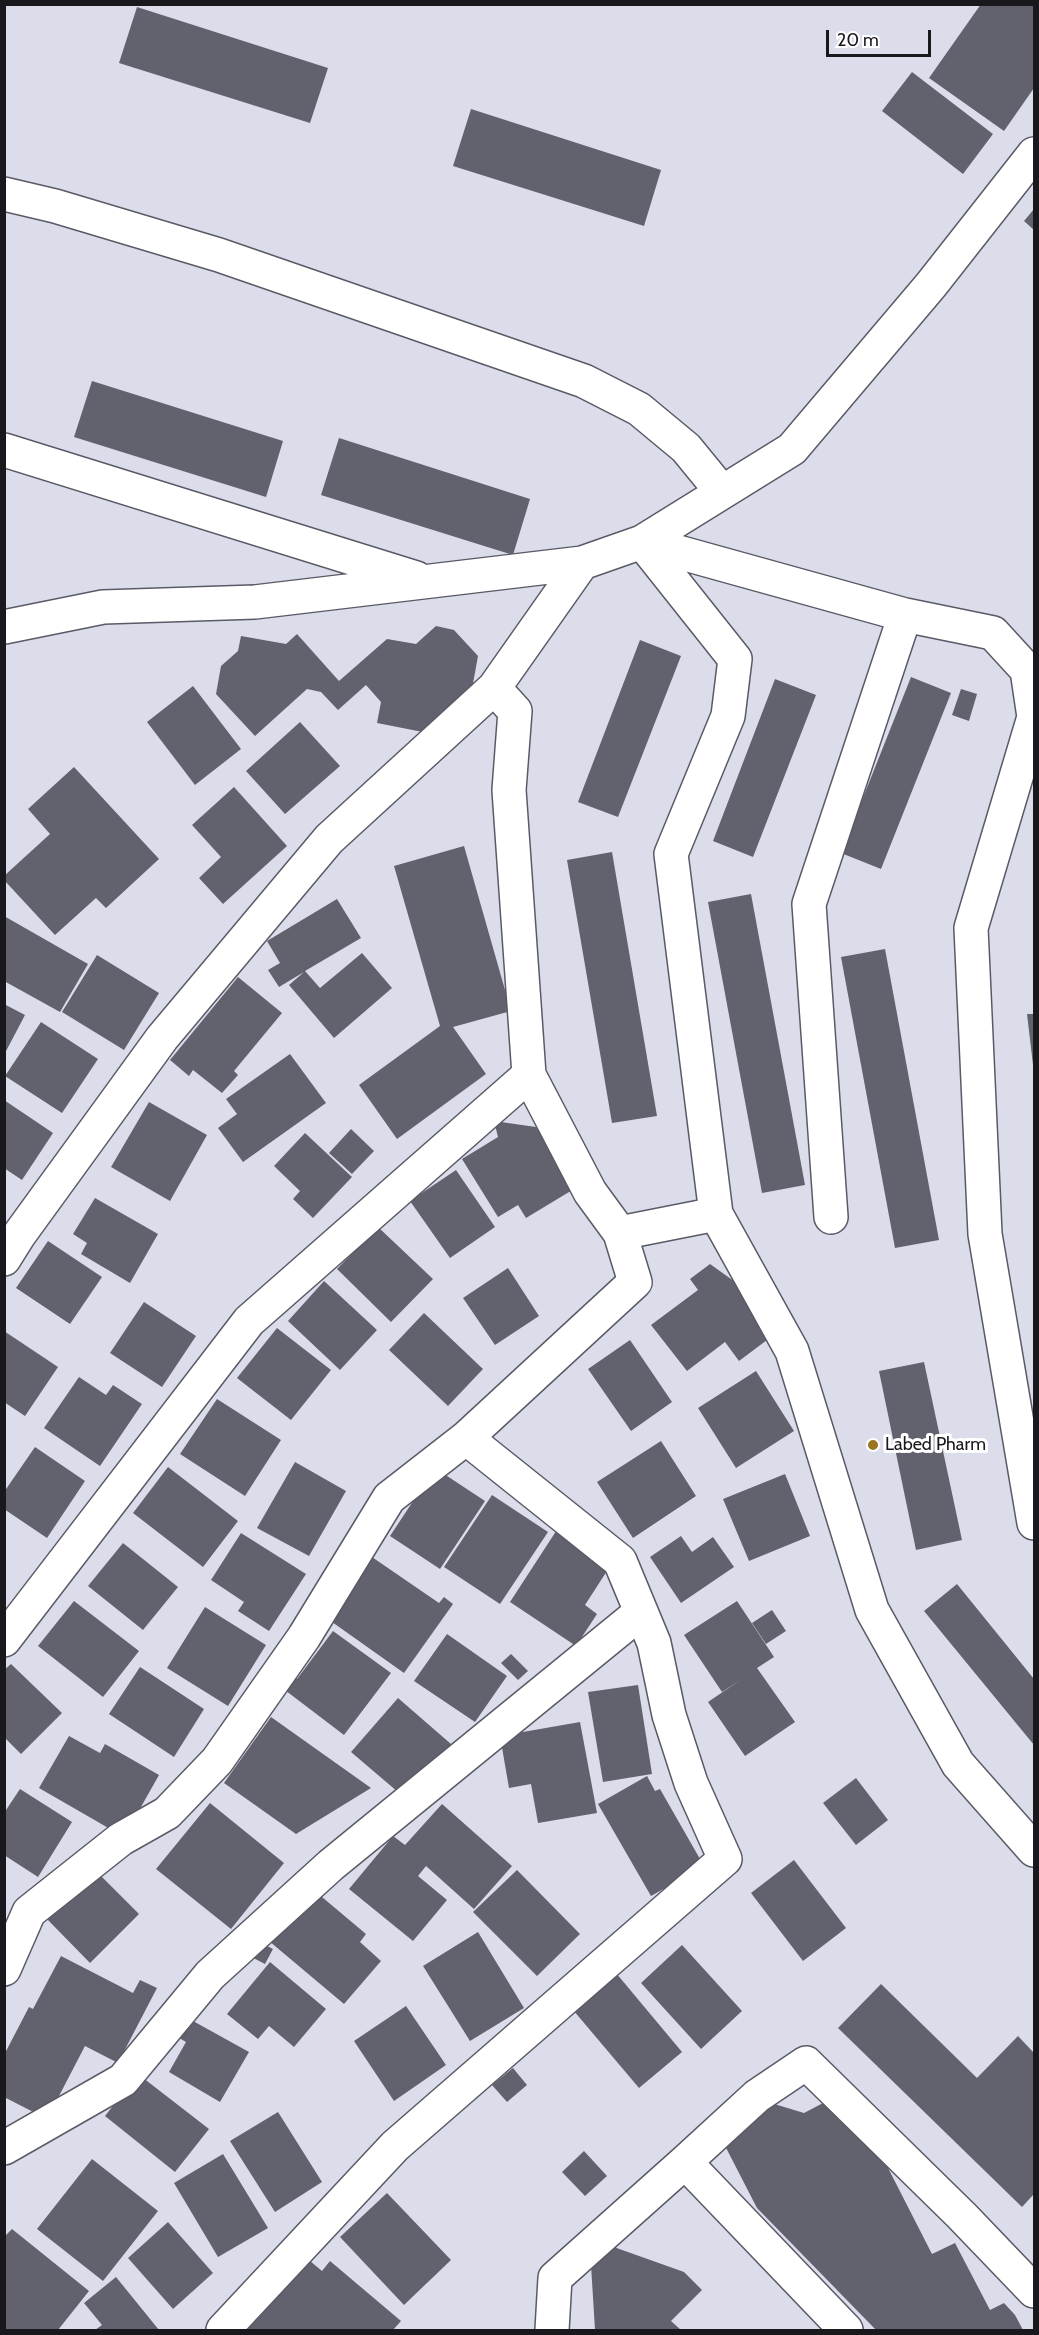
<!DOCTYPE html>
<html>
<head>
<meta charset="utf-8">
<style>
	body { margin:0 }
	#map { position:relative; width:1039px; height:2335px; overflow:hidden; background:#dcddeb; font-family:Cabin,sans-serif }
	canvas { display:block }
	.frame { position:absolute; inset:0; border:6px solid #18181d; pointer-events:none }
	.scale { position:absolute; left:826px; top:30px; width:105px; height:27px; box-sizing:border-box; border:3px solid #18181d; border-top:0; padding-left:8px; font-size:18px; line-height:21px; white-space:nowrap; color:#18181d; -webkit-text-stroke:4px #fff; paint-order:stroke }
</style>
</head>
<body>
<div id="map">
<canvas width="1039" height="2335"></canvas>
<div class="frame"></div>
<div class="scale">20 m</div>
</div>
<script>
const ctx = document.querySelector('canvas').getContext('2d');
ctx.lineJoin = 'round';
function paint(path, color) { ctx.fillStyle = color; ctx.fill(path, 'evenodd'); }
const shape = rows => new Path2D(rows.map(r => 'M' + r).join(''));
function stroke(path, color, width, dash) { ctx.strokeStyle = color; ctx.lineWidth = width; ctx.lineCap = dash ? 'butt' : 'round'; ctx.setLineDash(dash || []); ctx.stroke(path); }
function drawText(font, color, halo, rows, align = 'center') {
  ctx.font = font + ' Cabin,sans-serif'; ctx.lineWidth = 6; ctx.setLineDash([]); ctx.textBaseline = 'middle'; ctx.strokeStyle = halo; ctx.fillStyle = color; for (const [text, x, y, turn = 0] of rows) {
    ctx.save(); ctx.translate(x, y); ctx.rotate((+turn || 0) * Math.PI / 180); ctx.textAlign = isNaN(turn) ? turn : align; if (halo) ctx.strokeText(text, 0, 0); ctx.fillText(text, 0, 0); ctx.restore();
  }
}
paint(shape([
	[981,4,1034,4,1034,88,1004,131,929,78],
	[137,7,328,68,310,123,119,63],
	[912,72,993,134,963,174,882,111],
	[471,109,661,170,644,226,453,166],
	[1034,209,1034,230,1024,221],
	[92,381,283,441,266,497,74,437],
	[339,438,530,499,513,555,321,495],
	[436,626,454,630,478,656,470,700,433,734,377,723,381,702,366,685,338,710,321,692,307,689,255,736,216,694,221,666,238,651,241,636,286,644,297,634,339,681,387,639,416,644],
	[640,640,681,656,618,817,578,802],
	[911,677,951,693,881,869,841,853],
	[775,679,816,695,753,857,713,841],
	[193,686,241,749,195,785,147,722],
	[961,689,977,694,969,721,952,715],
	[300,722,340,766,285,814,246,771],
	[74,767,159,859,106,908,96,898,55,935,4,880,4,876,50,834,28,809],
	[234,787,287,846,223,904,199,878,221,857,192,825],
	[464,846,511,1011,453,1027,486,1074,397,1139,359,1085,440,1026,394,866],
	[612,852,657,1116,612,1123,567,860],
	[751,894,805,1185,762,1193,708,902],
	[337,899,361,938,305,971,320,988,362,953,392,988,334,1038,289,985,304,972,279,987,268,970,280,963,267,941],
	[4,916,88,964,60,1012,4,981],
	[885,949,939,1240,895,1248,841,957],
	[97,955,159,993,124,1050,62,1012],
	[238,977,282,1013,234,1071,238,1075,222,1093,193,1070,189,1076,170,1060],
	[4,1004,25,1015,4,1055],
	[1027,1014,1034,1014,1034,1065,1033,1065],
	[41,1022,98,1059,62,1113,5,1076],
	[290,1054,326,1103,243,1162,218,1128,237,1114,226,1099],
	[4,1100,53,1133,22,1180,4,1168],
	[149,1102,207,1135,170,1201,111,1167],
	[494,1121,536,1127,574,1189,526,1218,518,1205,498,1217,462,1159,498,1137],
	[351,1129,374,1151,352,1174,329,1153],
	[305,1133,352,1177,313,1218,293,1199,300,1191,274,1166],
	[456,1170,495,1227,450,1258,410,1201],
	[95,1198,158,1234,130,1283,81,1254,87,1243,73,1234],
	[378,1227,433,1279,391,1322,337,1269],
	[48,1241,102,1277,70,1324,16,1288],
	[710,1264,738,1284,775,1334,739,1361,725,1342,687,1371,651,1325,698,1290,690,1279],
	[508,1268,539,1316,495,1345,463,1298],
	[324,1281,377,1330,340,1370,288,1321],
	[144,1302,196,1336,162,1387,110,1353],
	[424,1313,483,1369,448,1406,389,1350],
	[277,1328,331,1370,291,1420,237,1378],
	[4,1331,58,1367,25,1416,4,1402],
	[630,1340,672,1402,631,1431,588,1369],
	[924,1362,962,1540,916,1550,879,1371],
	[756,1371,794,1431,736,1468,698,1408],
	[79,1377,106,1395,113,1385,142,1404,100,1466,44,1428],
	[217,1399,281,1440,245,1496,180,1454],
	[661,1441,696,1496,633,1538,597,1482],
	[35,1447,85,1481,47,1538,4,1509,4,1492],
	[295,1462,346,1491,309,1556,257,1528],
	[168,1467,238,1521,203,1567,133,1513],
	[435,1468,485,1501,440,1569,390,1536],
	[785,1474,810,1536,749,1561,723,1499],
	[492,1495,548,1532,500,1604,444,1567],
	[562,1522,616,1557,585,1605,597,1614,576,1646,510,1602],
	[241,1533,306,1574,269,1631,238,1611,244,1602,211,1580],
	[681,1536,692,1552,713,1537,734,1567,681,1603,650,1557],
	[123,1543,178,1587,143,1630,88,1586],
	[369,1555,439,1603,444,1597,453,1604,404,1673,325,1617],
	[957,1584,1034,1679,1034,1745,924,1611],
	[74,1601,139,1651,103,1697,38,1646],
	[737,1601,774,1657,757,1668,795,1722,745,1756,708,1702,742,1679,722,1692,684,1635],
	[205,1607,266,1645,228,1706,167,1668],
	[772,1610,786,1631,766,1644,752,1623],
	[333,1631,391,1673,344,1735,273,1681,282,1669,297,1679],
	[447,1634,507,1676,475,1722,414,1681],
	[511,1654,528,1671,518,1680,501,1663],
	[11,1664,62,1713,21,1754,4,1737,4,1670],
	[140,1667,204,1709,174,1757,109,1714],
	[638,1685,652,1774,603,1782,588,1692],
	[398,1698,451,1744,405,1798,351,1752],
	[271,1717,371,1788,296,1834,224,1783],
	[580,1722,597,1813,538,1823,531,1784,509,1788,500,1736],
	[69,1736,100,1753,105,1744,159,1775,124,1837,39,1788],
	[647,1776,655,1791,660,1789,704,1866,651,1896,598,1804],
	[856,1778,888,1820,856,1845,823,1803],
	[20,1789,72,1822,38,1877,4,1855,4,1813],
	[210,1803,284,1863,231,1929,156,1869],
	[442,1804,512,1866,474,1909,426,1866,418,1876,447,1900,413,1941,349,1889,393,1836,405,1845],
	[794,1860,846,1928,803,1961,751,1893],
	[517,1870,580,1934,537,1976,473,1912],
	[96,1871,139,1914,90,1963,47,1919],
	[297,1876,366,1934,360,1942,381,1961,344,2004,269,1941],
	[478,1932,524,2008,470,2041,423,1966],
	[244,1934,273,1949,265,1964,236,1949],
	[682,1945,742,2011,701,2049,641,1983],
	[61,1956,133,1993,140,1980,157,1988,118,2063,85,2046,47,2119,4,2097,4,2055,29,2007,33,2009],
	[270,1962,326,2009,294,2047,269,2026,258,2039,227,2014],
	[611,1967,682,2052,639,2088,568,2004],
	[881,1984,977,2078,1018,2036,1034,2053,1034,2194,1022,2207,838,2028],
	[406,2006,446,2065,394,2101,354,2041],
	[184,2016,249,2052,220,2102,169,2072,186,2042,174,2035],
	[513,2068,527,2085,507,2102,492,2085],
	[138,2074,209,2129,175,2172,105,2116],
	[825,2102,886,2164,932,2254,955,2243,990,2310,1004,2303,1015,2315,1023,2330,876,2330,757,2208,722,2140,771,2103,804,2113],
	[278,2112,322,2182,275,2212,230,2141],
	[584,2151,607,2176,585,2196,562,2172],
	[223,2154,268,2228,218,2257,174,2183],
	[92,2159,158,2211,103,2281,37,2229],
	[387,2193,451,2260,404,2305,340,2237],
	[168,2222,213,2273,173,2309,128,2258],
	[12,2229,89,2291,58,2330,4,2330,4,2237],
	[611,2246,684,2272,702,2290,671,2321,681,2330,595,2330,591,2265],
	[304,2256,322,2271,330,2261,401,2321,393,2330,243,2330],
	[116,2277,159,2330,95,2330,102,2325,84,2303]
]), '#61626e');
const minor = shape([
	[4,194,55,206,219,255,584,381,639,409,686,448,722,492],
	[4,450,416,578],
	[642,542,905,615,993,633,1027,670,1034,717,971,928,985,1234,1034,1523],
	[642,542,735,659,728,716,671,854,716,1214],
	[4,627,103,607,255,602,582,563,642,542,792,449,931,285,1034,154],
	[831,1217,809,904,905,615],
	[620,1233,716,1214,792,1351,872,1610,958,1764,1034,1850],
	[4,1259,19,1235,162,1038,329,839,494,688,582,563],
	[4,1640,249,1321,529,1075],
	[4,1969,29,1912,121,1839,167,1813,217,1761,304,1637,389,1498,466,1438,635,1282,620,1233,590,1192,529,1075,509,790,515,711,494,688],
	[4,2148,123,2080,210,1975,331,1865,641,1612],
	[685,2162,846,2330],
	[223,2330,395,2146,725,1859,691,1783,669,1715,654,1643,620,1561,466,1438],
	[552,2330,555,2278,685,2162,757,2096,806,2063,962,2216,1034,2291]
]);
stroke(minor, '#5a5a66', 36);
stroke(minor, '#fff', 33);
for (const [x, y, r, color] of [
	[873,1445,6,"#9a7420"]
]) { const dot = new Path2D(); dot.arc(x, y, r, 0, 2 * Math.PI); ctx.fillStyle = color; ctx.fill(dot); stroke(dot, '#fff', 2); }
drawText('18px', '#18181d', '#fff', [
	["Labed Pharm",885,1445]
], 'left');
</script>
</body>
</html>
